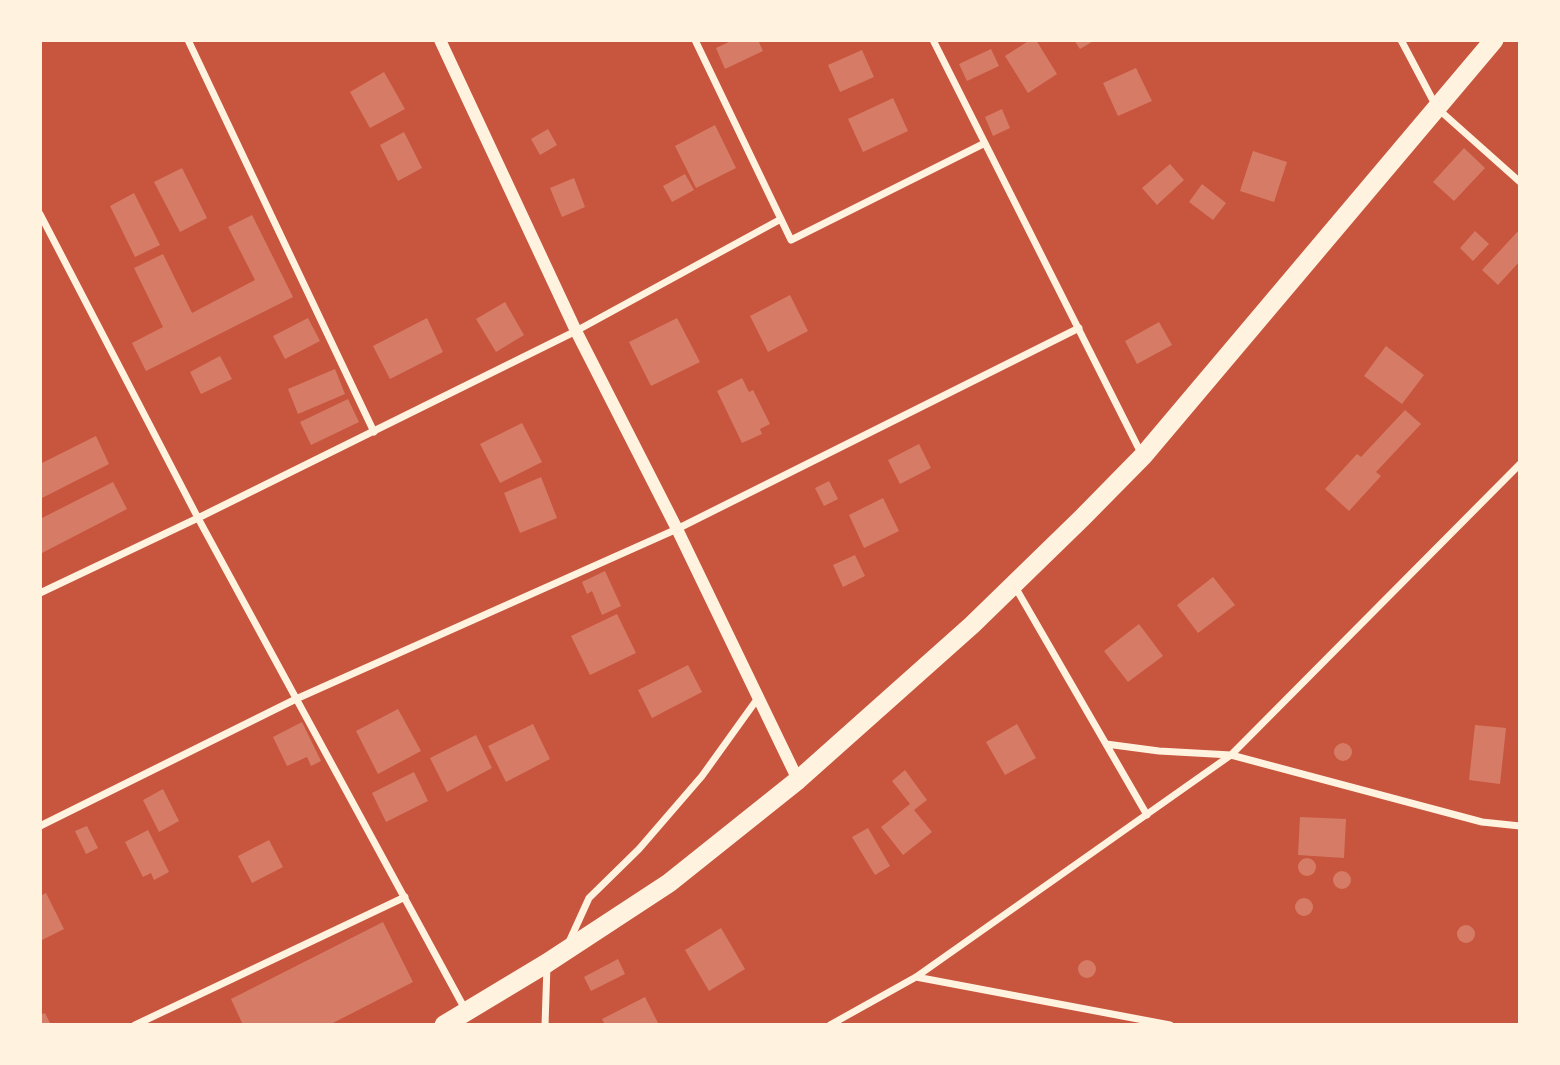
<!DOCTYPE html>
<html>
<head>
<meta charset="utf-8">
<style>
	body { margin:0 }
	#map { position:relative; width:1560px; height:1065px; overflow:hidden; background:#c8553d; font-family:Lora,serif }
	canvas { display:block }
	.frame { position:absolute; inset:0; border:42px solid #fff3e0; pointer-events:none }
</style>
</head>
<body>
<div id="map">
<canvas width="1560" height="1065"></canvas>
<div class="frame"></div>
</div>
<script>
const ctx = document.querySelector('canvas').getContext('2d');
ctx.lineJoin = 'round';
function paint(path, color) { ctx.fillStyle = color; ctx.fill(path, 'evenodd'); }
const shape = rows => new Path2D(rows.map(r => 'M' + r).join(''));
function stroke(path, color, width, dash) { ctx.strokeStyle = color; ctx.lineWidth = width; ctx.lineCap = dash ? 'butt' : 'round'; ctx.setLineDash(dash || []); ctx.stroke(path); }
paint(shape([
	[733,40,758,40,763,51,725,69,716,48],
	[1030,40,1036,40,1057,74,1028,93,1005,56],
	[1074,40,1095,40,1080,49],
	[991,49,999,66,967,81,959,64],
	[862,50,874,77,840,92,828,65],
	[1136,68,1152,101,1118,116,1103,83],
	[384,72,405,109,370,128,350,92],
	[893,98,908,131,863,152,848,119],
	[1002,109,1010,128,993,136,985,117],
	[715,125,736,168,696,188,675,146],
	[548,129,557,145,540,155,531,139],
	[404,132,422,168,398,181,380,145],
	[1464,148,1485,168,1454,201,1433,182],
	[1253,151,1287,162,1274,202,1240,191],
	[1170,164,1184,180,1157,205,1142,188],
	[182,168,207,218,180,232,154,182],
	[685,174,694,190,672,202,663,186],
	[574,178,585,207,562,217,550,188],
	[1202,184,1226,203,1213,220,1189,202],
	[134,193,160,245,135,257,110,206],
	[252,215,293,297,146,371,132,343,163,327,134,268,163,254,192,313,255,280,228,227],
	[1520,229,1520,261,1498,285,1482,270],
	[1475,231,1489,244,1473,261,1460,248],
	[790,295,808,331,768,352,750,316],
	[505,302,524,335,496,352,476,319],
	[308,318,320,341,285,359,273,336],
	[427,318,443,352,390,379,373,346],
	[677,318,700,362,651,386,629,342],
	[1159,322,1172,345,1137,364,1125,341],
	[1386,346,1424,375,1402,404,1364,376],
	[220,356,232,379,201,394,190,372],
	[335,369,345,394,298,414,288,389],
	[742,378,749,392,753,390,770,424,760,429,762,434,742,443,717,391],
	[348,399,359,422,311,445,300,422],
	[1405,410,1421,424,1376,472,1381,476,1349,511,1325,489,1357,454,1361,457],
	[522,423,542,462,500,483,480,444],
	[96,436,109,464,40,499,40,464],
	[919,444,931,468,900,484,888,460],
	[541,477,557,518,520,533,504,493],
	[829,481,838,499,824,506,815,488],
	[113,482,127,509,40,554,40,519],
	[883,498,899,531,864,548,849,515],
	[855,555,865,576,843,587,833,565],
	[605,571,621,606,602,615,592,591,587,594,582,582],
	[1213,577,1235,605,1198,633,1177,605],
	[617,614,636,653,590,675,571,636],
	[1139,624,1163,656,1128,682,1104,651],
	[688,665,702,692,652,718,638,690],
	[398,709,421,751,378,774,356,731],
	[302,722,321,761,311,766,307,757,287,766,273,737],
	[533,724,550,759,506,782,488,746],
	[1017,724,1036,758,1005,775,986,742],
	[1475,725,1506,728,1500,784,1469,780],
	[476,735,492,768,447,792,430,758],
	'1334 752a9 9 0 1 1 18 0a9 9 0 1 1-18 0Z',
	[905,770,927,800,914,810,932,832,903,855,881,827,910,804,892,781],
	[414,772,428,801,386,822,372,793],
	[163,789,179,821,159,832,143,800],
	[1300,817,1346,819,1344,858,1298,855],
	[87,826,98,848,86,854,75,831],
	[868,828,890,866,875,875,852,837],
	[148,830,169,872,154,880,151,873,143,877,125,842],
	[269,840,283,867,252,883,238,856],
	'1298 867a9 9 0 1 1 18 0a9 9 0 1 1-18 0Z',
	'1333 880a9 9 0 1 1 18 0a9 9 0 1 1-18 0Z',
	[46,893,64,929,40,941,40,896],
	'1295 907a9 9 0 1 1 18 0a9 9 0 1 1-18 0Z',
	[383,922,413,982,329,1025,243,1025,231,999],
	'1457 934a9 9 0 1 1 18 0a9 9 0 1 1-18 0Z',
	[721,928,745,969,709,991,685,950],
	[618,959,625,974,591,991,584,977],
	'1078 969a9 9 0 1 1 18 0a9 9 0 1 1-18 0Z',
	[645,997,659,1025,605,1025,602,1019],
	[45,1013,51,1025,40,1025,40,1015]
]), '#d67c66');
stroke(shape([
	[188,40,374,432],
	[695,40,791,240,985,143],
	[933,40,1141,453],
	[1401,40,1437,108,1520,182],
	[40,214,198,518,466,1011],
	[1014,585,1147,815],
	[40,593,198,518,576,331,781,219],
	[1106,744,1159,751,1231,755,1482,822,1520,826],
	[40,826,296,699,677,529,1079,328],
	[569,942,589,898,639,849,702,776,758,698],
	[916,977,1170,1025],
	[135,1025,405,897],
	[545,1025,547,966],
	[830,1025,916,977,1231,755,1520,464]
]), '#fff3e0', 7);
stroke(shape([
	[440,40,576,331,677,529,798,780]
]), '#fff3e0', 12);
stroke(shape([
	[444,1025,547,963,669,883,798,780,972,625,1082,518,1143,456,1494,40]
]), '#fff3e0', 19);
</script>
</body>
</html>
